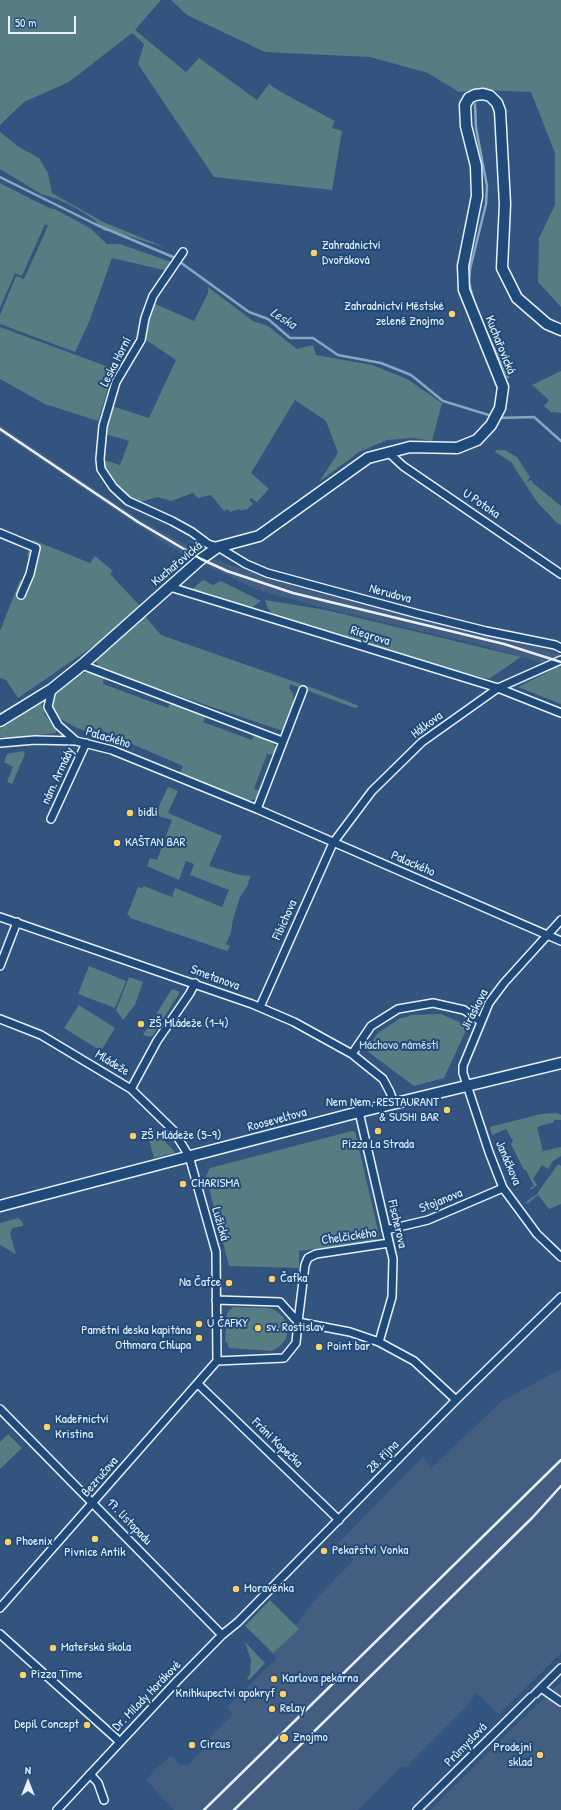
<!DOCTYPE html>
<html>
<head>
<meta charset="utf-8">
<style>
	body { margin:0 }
	#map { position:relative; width:561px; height:1810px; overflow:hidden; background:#33547e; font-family:"Patrick Hand",sans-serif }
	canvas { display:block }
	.north { position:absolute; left:8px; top:1762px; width:40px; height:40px; -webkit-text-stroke:3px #1f4a7a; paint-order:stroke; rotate:0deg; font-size:11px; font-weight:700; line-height:16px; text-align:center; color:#e8f1f8 }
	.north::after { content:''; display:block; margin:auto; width:14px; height:18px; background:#e8f1f8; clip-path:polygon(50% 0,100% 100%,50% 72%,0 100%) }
	.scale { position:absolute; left:8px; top:16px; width:68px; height:18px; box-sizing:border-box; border:2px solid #e8f1f8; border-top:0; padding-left:5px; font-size:12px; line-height:14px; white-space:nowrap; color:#e8f1f8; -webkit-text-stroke:3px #1f4a7a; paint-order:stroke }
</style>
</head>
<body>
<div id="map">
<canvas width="561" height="1810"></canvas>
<div class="north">N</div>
<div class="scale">50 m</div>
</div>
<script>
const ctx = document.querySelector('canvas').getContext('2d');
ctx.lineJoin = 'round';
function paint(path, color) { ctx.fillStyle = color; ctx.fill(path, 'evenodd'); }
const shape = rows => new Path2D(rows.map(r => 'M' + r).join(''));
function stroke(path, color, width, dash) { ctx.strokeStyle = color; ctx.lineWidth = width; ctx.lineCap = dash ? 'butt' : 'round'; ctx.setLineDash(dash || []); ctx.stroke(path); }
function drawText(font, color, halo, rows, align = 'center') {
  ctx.font = font + ' "Patrick Hand",sans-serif'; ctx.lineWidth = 4; ctx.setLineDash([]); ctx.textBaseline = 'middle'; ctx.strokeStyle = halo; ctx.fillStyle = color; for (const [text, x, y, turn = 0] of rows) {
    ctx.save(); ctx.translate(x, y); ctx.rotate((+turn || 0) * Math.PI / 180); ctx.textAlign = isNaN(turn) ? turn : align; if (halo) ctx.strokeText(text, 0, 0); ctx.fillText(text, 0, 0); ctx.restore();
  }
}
paint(shape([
	[0,425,140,520,213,559,295,587,539,647,561,655,561,668,480,645,320,607,258,590,192,559,164,543,0,433],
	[561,1369,561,1653,499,1714,476,1693,468,1705,405,1768,402,1766,358,1810,174,1810,146,1780,159,1765,160,1766,171,1755,181,1765,187,1765,203,1750,202,1745,233,1714,227,1707,277,1658,268,1651,296,1626,311,1604,354,1560,338,1543,423,1457,431,1468,502,1401],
	[561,1682,561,1810,431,1810,519,1722]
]), '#445e82');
paint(shape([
	[0,0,161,0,135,30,186,72,199,58,257,100,269,84,281,92,335,121,332,128,342,131,332,190,214,177,138,64,144,44,132,33,69,82,24,102,0,125],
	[171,0,561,0,561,307,538,282,539,238,555,205,555,153,531,92,481,90,459,92,428,73,370,57,265,52,187,15],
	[0,132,19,147,39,158,48,173,52,193,103,222,167,248,111,231,104,231,99,227,96,221,76,208,57,199,41,194,0,169],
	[0,183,33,200,52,209,55,209,90,228,107,244,120,244,174,263,168,271,112,258,89,322,75,352,0,324,0,315,16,276,24,279,48,226,45,224,22,276,15,273,0,308],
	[208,287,253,321,268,326,297,349,313,345,316,355,372,365,407,379,442,403,432,441,413,438,387,440,359,452,319,482,338,453,326,421,295,400,251,473,269,489,257,502,251,498,249,500,253,504,246,510,245,509,241,511,240,509,230,512,228,509,224,511,211,495,198,498,193,493,171,501,158,497,140,502,112,487,101,459,120,465,129,441,106,434,112,406,149,418,176,360,143,338,153,303,194,321,208,293],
	[0,327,114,369,98,421,45,404,0,379],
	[561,371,561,413,553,412,552,413,544,406,549,400,532,385],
	[496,450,505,450,517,457,530,477,526,483,531,480,533,483,561,506,561,525,557,523,537,502,511,462,495,452],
	[33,540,90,563,95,556,113,571,110,574,140,606,101,641,18,698,6,680,0,678,0,631,20,580,23,581,32,558,27,555],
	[203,580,213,585,221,581,261,601,250,609,191,590],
	[265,600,326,610,521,657,489,679,443,667,274,616,268,609],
	[144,615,161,635,321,691,359,706,355,708,290,684,289,688,293,693,294,703,283,731,100,669,96,662,98,656],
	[558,667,561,668,561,704,518,687],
	[89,672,104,676,103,684,168,708,171,702,206,715,203,722,252,740,254,735,256,735,272,741,276,749,275,755,267,754,254,789,259,791,257,799,246,801,180,773,183,766,100,730,97,736,73,726,57,717,53,710,52,701,54,694,78,674],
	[41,703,45,715,56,730,56,733,10,738,0,737,0,729],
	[23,751,25,754,12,784,7,782,13,767,4,762,7,754],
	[168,787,178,791,168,813,222,836,209,866,240,875,251,876,248,882,249,883,240,897,233,919,231,932,226,944,230,946,227,951,130,918,130,916,127,915,138,887,142,888,144,886,172,897,175,888,222,907,229,890,190,875,194,864,186,861,179,880,147,866,150,858,157,860,172,820,155,815],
	[89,966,126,981,115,1008,78,994],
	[129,977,143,982,135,1005,123,1020,116,1010],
	[172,989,180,992,153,1035,150,1037,143,1035],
	[79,1005,115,1028,101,1051,64,1028],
	[441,1014,468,1026,444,1078,414,1086,367,1051,367,1048,378,1033,399,1019,412,1015],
	[557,1113,561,1115,561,1120,554,1120,554,1122,537,1127,543,1151,561,1147,561,1156,553,1161,548,1169,542,1165,533,1179,537,1185,531,1190,530,1188,534,1186,526,1170,524,1170,511,1144,513,1141,506,1129,492,1135,490,1127,541,1114],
	[152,1127,174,1151,174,1153,154,1158,147,1132],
	[352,1131,355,1132,375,1217,379,1236,374,1241,299,1251,299,1268,229,1266,206,1176,210,1168],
	[558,1164,561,1166,561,1204,549,1209,538,1195,527,1204,526,1202,537,1194],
	[18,1218,22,1221,23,1226,12,1228,10,1234,16,1254,0,1245,0,1223],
	[233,1307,267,1308,275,1310,282,1316,286,1321,288,1328,286,1339,280,1346,272,1351,229,1348,227,1342,225,1342,227,1313],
	[8,1434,22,1448,0,1469,0,1442],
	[270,1600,299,1629,273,1653,245,1626],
	[245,1642,265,1663,249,1680,247,1679,250,1674,251,1660]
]), '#577d83');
stroke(shape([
	[0,177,97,225,173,257,249,312,268,319,290,338,313,338,338,355,381,363,411,375,443,401,492,416],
	[474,303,469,282,470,269,486,204,487,186,476,128,475,104],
	[481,321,508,377],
	[497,418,534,417,561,441]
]), '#84a8c2', 2.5);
const street = shape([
	[183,252,153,296,145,318,141,340,116,382,103,426,100,459,101,469,113,487,128,501,172,521,192,532,208,544,218,547,246,564,267,573,418,614,486,631,555,645,561,648],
	[388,452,403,466,561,574],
	[0,533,36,548,30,574,21,595],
	[170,587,498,688,561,713],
	[82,665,282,741],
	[52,689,48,707,58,725,76,741],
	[0,743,35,740,76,741,112,750,257,809,561,941],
	[257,809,303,690],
	[51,819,86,743],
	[0,917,252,1004,294,1022,352,1054,383,1079,390,1092,394,1104],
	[561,920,504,983,489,1003,463,1066,463,1073,489,1152,503,1188,537,1234,561,1257],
	[0,966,17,922],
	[260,1007,333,843,372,791,422,742,498,688,561,660],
	[0,1019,41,1035,131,1089,173,1130,189,1156,216,1252,217,1361],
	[352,1054,371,1026,398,1009,433,1003,464,1010,481,1022],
	[131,1089,157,1041,190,993,195,983],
	[359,1112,393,1259,392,1297,379,1342],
	[386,1230,428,1220,503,1188],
	[389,1243,316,1254,308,1258,305,1265,298,1322,350,1332,379,1342,414,1361,456,1400],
	[216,1300,280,1302,298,1322,296,1343,284,1358,217,1361],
	[198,1384,339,1520],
	[0,1409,222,1635],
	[0,1608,217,1361],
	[0,1634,120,1742],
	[541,1688,561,1702],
	[535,1694,561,1668],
	[90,1774,98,1783,104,1800],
	[57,1810,177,1681,222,1635,238,1622,456,1400,561,1297],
	[417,1810,531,1697]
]);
const secondary = shape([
	[0,721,52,689,82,665,201,559,218,547,259,536,368,458,410,447,457,448,477,440,491,425,500,408,503,387,464,290,463,266,477,196,476,166,466,126,465,105,469,98,475,95,483,94,490,96,497,103,500,111,505,204,502,268,517,298,547,324,561,330],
	[0,1206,359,1112,561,1063]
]);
stroke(street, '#e8f1f8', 10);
stroke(secondary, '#e8f1f8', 13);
stroke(street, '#1f4a7a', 7);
stroke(secondary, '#1f4a7a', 10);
stroke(shape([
	[0,429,138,522,201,559,227,571,293,593,504,644,561,662],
	[204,1810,561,1460],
	[234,1810,532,1518,561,1486]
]), '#e8f1f8', 2.5);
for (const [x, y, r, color] of [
	[314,253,4,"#ffd166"],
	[452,314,4,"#ffd166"],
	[130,813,4,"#ffd166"],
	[117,843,4,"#ffd166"],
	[141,1024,4,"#ffd166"],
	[447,1110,4,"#ffd166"],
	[378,1131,4,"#ffd166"],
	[133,1136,4,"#ffd166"],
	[183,1184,4,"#ffd166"],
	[272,1279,4,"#ffd166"],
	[229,1283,4,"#ffd166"],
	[199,1324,4,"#ffd166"],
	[258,1328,4,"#ffd166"],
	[199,1338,4,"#ffd166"],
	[319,1347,4,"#ffd166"],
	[47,1427,4,"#ffd166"],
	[95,1539,4,"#ffd166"],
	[8,1542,4,"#ffd166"],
	[324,1551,4,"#ffd166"],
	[236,1589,4,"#ffd166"],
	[53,1648,4,"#ffd166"],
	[23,1675,4,"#ffd166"],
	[274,1679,4,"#ffd166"],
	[283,1694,4,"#ffd166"],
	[272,1709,4,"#ffd166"],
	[87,1725,4,"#ffd166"],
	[284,1738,5,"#ffd166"],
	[192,1745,4,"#ffd166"],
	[540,1755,4,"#ffd166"]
]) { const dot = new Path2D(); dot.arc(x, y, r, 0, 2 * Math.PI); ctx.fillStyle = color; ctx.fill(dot); stroke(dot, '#1f4a7a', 1.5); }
drawText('13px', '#e8f1f8', '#1f4a7a', [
	["Zahradnictví",322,246],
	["Dvořáková",322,261],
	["Zahradnictví Městské",444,307,"right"],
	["zeleně Znojmo",444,322,"right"],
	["bidli",138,813],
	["KAŠTAN BAR",125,843],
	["ZŠ Mládeže (1-4)",149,1024],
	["Nem Nem, RESTAURANT",439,1103,"right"],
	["& SUSHI BAR",439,1118,"right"],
	["ZŠ Mládeže (5-9)",141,1136],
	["Pizza La Strada",378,1145,"center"],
	["CHARISMA",191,1184],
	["Čafka",280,1279],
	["Na Čafce",221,1283,"right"],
	["U ČAFKY",207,1324],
	["sv. Rostislav",266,1328],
	["Pamětní deska kapitána",191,1331,"right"],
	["Othmara Chlupa",191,1346,"right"],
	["Point bar",327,1347],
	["Kadeřnictví",55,1420],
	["Kristina",55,1435],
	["Phoenix",16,1542],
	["Pekařství Vonka",332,1551],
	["Pivnice Antik",95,1553,"center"],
	["Moravěnka",244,1589],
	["Mateřská škola",61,1648],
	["Pizza Time",31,1675],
	["Karlova pekárna",282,1679],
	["Knihkupectvi apokryf",275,1694,"right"],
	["Relay",280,1709],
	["Depil Concept",79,1725,"right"],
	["Znojmo",293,1738],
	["Circus",200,1745],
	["Prodejní",532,1748,"right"],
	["sklad",532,1763,"right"]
], 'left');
drawText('13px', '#e8f1f8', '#1f4a7a', [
	["Kuchařovická",500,345,68],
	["Leska Horní",116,362,-63],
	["U Potoka",481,504,34],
	["Kuchařovická",177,564,-40],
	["Nerudova",390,594,15],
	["Riegrova",370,636,17],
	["Hálkova",427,725,-37],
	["Palackého",108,738,17],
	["nám. Armády",58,776,-65],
	["Palackého",413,864,23],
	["Fibichova",285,920,-66],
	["Smetanova",215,978,20],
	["Jiráskova",475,1010,-63],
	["Mládeže",112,1063,31],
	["Rooseveltova",277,1120,-15],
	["Janáčkova",508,1163,67],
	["Stojanova",441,1201,-22],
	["Lužická",220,1224,74],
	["Fischerova",397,1224,77],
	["Chelčického",349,1237,-8],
	["Fráni Kopečka",277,1443,44],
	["28. října",383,1457,-46],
	["Bezručova",100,1477,-49],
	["17. listopadu",129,1522,46],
	["Dr. Milady Horákové",147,1696,-46],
	["Průmyslová",466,1745,-46]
]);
drawText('13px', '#d2e0e6', '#1f4a7a', [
	["Máchovo náměstí",399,1046]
]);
drawText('italic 14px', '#cfdfea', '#1f4a7a', [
	["Leska",283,319,33]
]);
</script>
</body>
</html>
